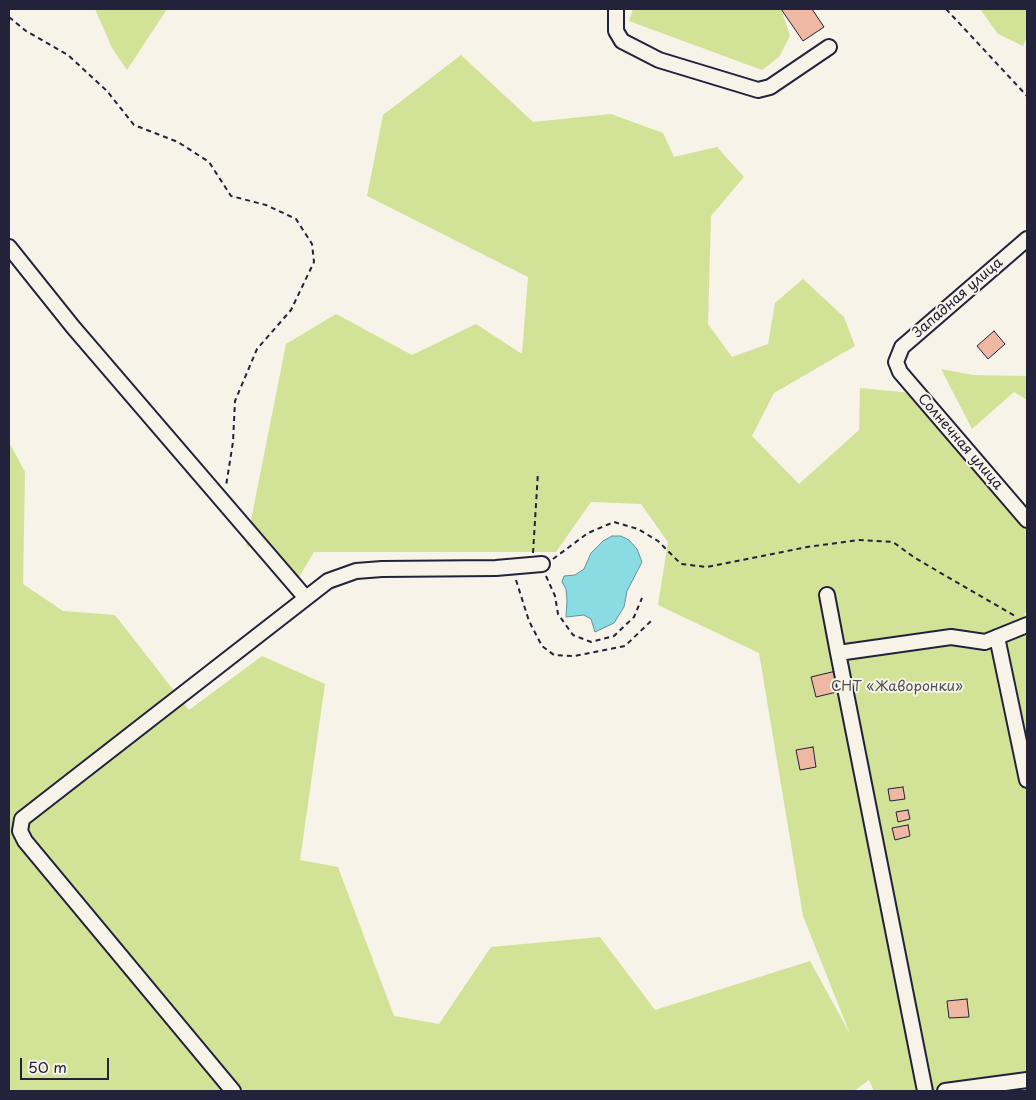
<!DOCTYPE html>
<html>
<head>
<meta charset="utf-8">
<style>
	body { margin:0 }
	#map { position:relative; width:1036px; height:1100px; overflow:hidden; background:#f7f3e8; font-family:"Playpen Sans",sans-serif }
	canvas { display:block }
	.frame { position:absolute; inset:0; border:10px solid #22223b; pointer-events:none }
	.scale { position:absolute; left:20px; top:1058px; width:89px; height:22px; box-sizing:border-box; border:2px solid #22223b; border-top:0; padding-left:6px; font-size:15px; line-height:18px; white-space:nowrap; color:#22223b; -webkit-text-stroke:4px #f7f3e8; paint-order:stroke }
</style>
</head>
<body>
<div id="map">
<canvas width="1036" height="1100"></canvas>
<div class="frame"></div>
<div class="scale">50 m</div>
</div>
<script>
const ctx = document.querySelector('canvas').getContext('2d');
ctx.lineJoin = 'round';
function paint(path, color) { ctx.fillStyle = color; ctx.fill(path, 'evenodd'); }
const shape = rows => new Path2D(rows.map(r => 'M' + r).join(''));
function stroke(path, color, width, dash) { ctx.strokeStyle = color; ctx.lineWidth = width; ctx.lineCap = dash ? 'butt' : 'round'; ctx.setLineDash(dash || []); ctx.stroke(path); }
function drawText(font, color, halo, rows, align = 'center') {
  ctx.font = font + ' "Playpen Sans",sans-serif'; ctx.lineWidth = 4; ctx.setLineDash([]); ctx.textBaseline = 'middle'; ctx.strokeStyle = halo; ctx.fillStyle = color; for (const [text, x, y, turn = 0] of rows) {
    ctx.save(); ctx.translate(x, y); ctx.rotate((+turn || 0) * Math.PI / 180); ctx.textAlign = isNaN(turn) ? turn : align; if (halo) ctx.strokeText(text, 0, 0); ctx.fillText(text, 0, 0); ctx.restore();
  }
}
paint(shape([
	[95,9,167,9,127,70,112,48],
	[633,9,781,9,790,36,779,57,762,70,629,21],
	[980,9,1027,9,1027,37,1023,46,998,34],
	[461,55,533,122,611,114,663,133,674,157,717,147,744,177,711,216,708,324,732,357,768,344,775,303,803,279,844,317,855,346,774,393,752,436,799,484,859,430,860,388,912,393,1027,529,1027,612,1024,614,1027,617,1027,1091,874,1091,869,1080,854,1091,9,1091,9,442,25,472,23,584,63,611,115,615,189,710,262,656,325,684,300,860,338,867,394,1016,439,1024,491,947,600,937,655,1010,810,961,850,1034,803,916,759,653,658,605,668,542,641,504,591,502,556,552,314,552,299,577,246,545,286,344,336,314,412,355,476,324,522,354,528,277,367,196,383,115],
	[941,369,973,375,1027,376,1027,400,1014,392,972,429]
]), '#d2e296');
const water = shape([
	[612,536,621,536,629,540,637,549,642,562,627,591,624,607,614,623,595,632,591,619,584,615,566,617,567,601,566,589,562,582,564,576,575,575,584,569,591,553,603,541,612,536]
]);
paint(water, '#8bdce2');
stroke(water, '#61929f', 1);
const building = shape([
	[781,9,812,9,824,27,803,41,781,9],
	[994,331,1005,344,988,359,977,346,994,331],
	[836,671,841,691,816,697,811,677,836,671],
	[813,747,816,767,800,770,796,750,813,747],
	[903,787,905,799,890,801,888,789,903,787],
	[908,810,910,819,898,822,896,812,908,810],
	[908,825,910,836,895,840,892,828,908,825],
	[967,999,969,1017,949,1018,947,1001,967,999]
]);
paint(building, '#eeb8a2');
stroke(building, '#22223b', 1);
const minor = shape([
	[616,9,616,31,622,41,659,60,758,90,770,87,829,47],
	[1027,239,902,347,896,362,900,372,1027,520],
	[9,247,73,327,305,597],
	[827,595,838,653,951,637,985,642,1027,625],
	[997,637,1027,780],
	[838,653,925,1091],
	[233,1091,25,841,20,831,22,819,328,581,356,571,382,569,496,568,542,564],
	[945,1091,1027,1080]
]);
stroke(minor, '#22223b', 18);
stroke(shape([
	[946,9,1027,96],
	[9,17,26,31,68,55,107,91,134,125,178,142,209,162,231,196,266,205,296,219,312,244,314,262,291,310,257,349,235,401,233,442,226,486],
	[533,553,538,472],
	[553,559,588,533,614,522,638,529,658,541,681,564,707,567,807,547,859,540,893,542,915,558,1015,616],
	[546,576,555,596,558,614,573,635,591,642,614,636,634,617,642,598],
	[516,580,529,621,542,646,554,655,574,656,625,646,651,621]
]), '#22223b', 2, [5, 4]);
stroke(minor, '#f7f3e8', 14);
drawText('14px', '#22223b', '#f7f3e8', [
	["Западная улица",958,298,-41],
	["Солнечная улица",960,442,49]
]);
drawText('14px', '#4e5252', '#f7f3e8', [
	["СНТ «Жаворонки»",897,687]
]);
</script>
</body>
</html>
